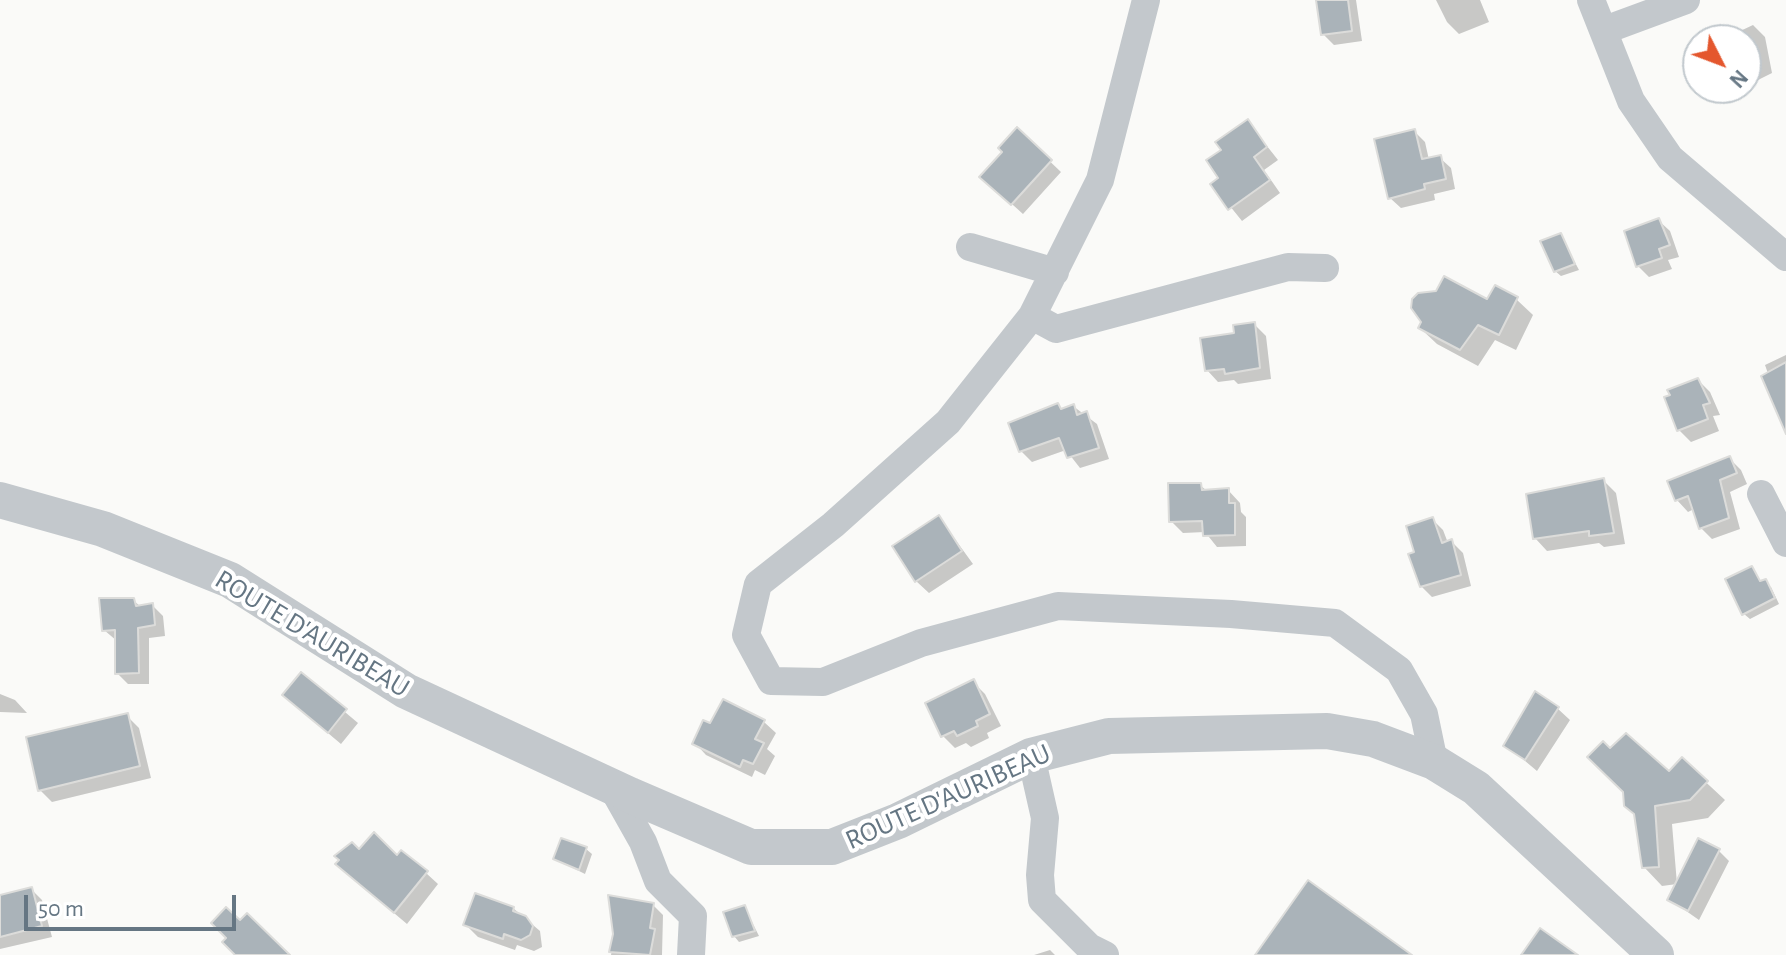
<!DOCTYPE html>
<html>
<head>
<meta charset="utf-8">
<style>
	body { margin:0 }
	#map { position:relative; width:1786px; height:955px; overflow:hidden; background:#fafaf8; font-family:"Alegreya Sans",sans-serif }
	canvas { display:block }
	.north { position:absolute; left:1682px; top:24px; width:80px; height:80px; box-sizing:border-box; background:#fff; border:2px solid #c1c8cd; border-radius:50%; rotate:132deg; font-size:22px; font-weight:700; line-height:32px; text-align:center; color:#657683 }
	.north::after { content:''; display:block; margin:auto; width:28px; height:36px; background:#e4572e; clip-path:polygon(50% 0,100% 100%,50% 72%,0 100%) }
	.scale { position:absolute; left:24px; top:895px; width:212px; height:36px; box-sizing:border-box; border:4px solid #657683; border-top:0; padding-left:10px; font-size:24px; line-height:28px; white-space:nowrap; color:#657683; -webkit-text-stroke:6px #fff; paint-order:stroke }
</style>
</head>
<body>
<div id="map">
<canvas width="1786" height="955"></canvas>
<div class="north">N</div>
<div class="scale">50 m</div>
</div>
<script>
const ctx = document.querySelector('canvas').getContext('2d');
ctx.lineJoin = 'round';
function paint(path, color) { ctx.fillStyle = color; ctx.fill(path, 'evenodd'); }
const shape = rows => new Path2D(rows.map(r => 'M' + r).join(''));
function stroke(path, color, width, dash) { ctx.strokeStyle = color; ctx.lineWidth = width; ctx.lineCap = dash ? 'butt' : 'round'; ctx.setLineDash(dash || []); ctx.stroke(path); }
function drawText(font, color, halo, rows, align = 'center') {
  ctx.font = font + ' "Alegreya Sans",sans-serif'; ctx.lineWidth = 8; ctx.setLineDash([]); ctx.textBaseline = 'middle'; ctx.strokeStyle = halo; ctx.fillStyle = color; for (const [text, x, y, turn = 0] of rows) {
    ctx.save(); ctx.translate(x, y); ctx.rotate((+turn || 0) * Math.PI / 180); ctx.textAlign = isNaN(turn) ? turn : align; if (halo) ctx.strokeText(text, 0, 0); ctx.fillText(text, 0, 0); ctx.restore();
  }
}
paint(shape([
	[1318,0,1356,0,1362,41,1334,45,1323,34],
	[1436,0,1480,0,1489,22,1459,34,1447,22],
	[1753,25,1765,37,1772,73,1746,86,1746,40,1721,40],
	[1698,51,1698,79,1692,73,1692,54],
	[1707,88,1743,88,1746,95,1729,103,1717,91],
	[1248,122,1278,160,1264,170,1280,193,1242,221,1213,185,1221,178],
	[1017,130,1061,172,1023,214,993,187,1004,152],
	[1414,131,1425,142,1429,160,1440,158,1451,168,1455,189,1434,194,1435,200,1401,208,1390,198],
	[1658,220,1670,231,1679,257,1668,260,1672,269,1649,277,1638,266],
	[1561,236,1579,270,1561,276,1555,271],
	[1516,299,1533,315,1516,350,1495,340,1478,366,1437,344,1420,328],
	[1254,324,1266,336,1271,379,1238,384,1234,380,1218,382,1207,370,1236,334],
	[1786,355,1786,425,1765,365],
	[1698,380,1710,392,1720,415,1713,416,1719,431,1691,442,1679,430],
	[1073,406,1097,424,1109,459,1080,468,1066,450,1032,462,1021,451,1062,411],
	[1730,459,1741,470,1747,484,1730,492,1740,529,1712,539,1701,528,1694,509,1688,512,1677,500,1670,482],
	[1603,480,1616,493,1625,544,1604,547,1599,543,1547,551,1535,538],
	[1200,485,1207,491,1228,490,1240,503,1241,512,1246,517,1246,546,1217,547,1205,532,1183,533,1171,521],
	[939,517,973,564,929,593,916,581],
	[1432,519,1443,530,1448,543,1452,542,1463,553,1471,586,1432,597,1421,586,1416,553],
	[1751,568,1762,583,1771,587,1779,604,1750,619,1744,614],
	[133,600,141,607,152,605,163,616,165,636,149,638,149,684,128,684,117,673,117,641,104,630],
	[301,675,358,723,341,744,297,707],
	[973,682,985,694,1001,726,987,733,989,738,971,747,966,743,955,748,943,736],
	[0,694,15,700,27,713,0,712],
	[1557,708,1570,720,1537,771,1506,745],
	[127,716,139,728,151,778,52,802,40,790],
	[764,722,776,733,767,749,775,756,765,775,755,770,752,777,706,755,695,743,711,726],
	[1610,750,1669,774,1682,760,1725,800,1708,818,1672,824,1677,884,1662,886,1644,867,1636,815],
	[586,849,592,854,585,874,555,859],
	[1718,850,1729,861,1699,920,1669,899],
	[359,852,397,858,426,873,438,884,407,924,350,876],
	[31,889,42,900,52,937,0,949,0,897],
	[653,905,663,915,662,955,611,955,615,935],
	[513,908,540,931,542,947,534,951,517,945,515,950,478,937,466,925],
	[745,908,759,936,739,942,734,936],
	[1050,950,1055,955,1034,955]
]), '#0003');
const building = shape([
	[1316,0,1348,0,1352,31,1321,35,1316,0],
	[1248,119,1267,147,1254,157,1270,180,1228,210,1210,184,1218,178,1206,160,1221,150,1215,142,1248,119],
	[1017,127,1052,160,1011,205,979,177,1002,152,998,148,1017,127],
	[1415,129,1422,159,1441,155,1446,179,1424,184,1425,189,1388,199,1374,139,1415,129],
	[1659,218,1670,245,1659,249,1662,258,1636,267,1624,231,1659,218],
	[1561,233,1575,264,1554,272,1540,241,1561,233],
	[1444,276,1487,299,1495,285,1518,297,1499,335,1478,325,1460,350,1418,328,1421,322,1411,308,1412,299,1418,293,1436,291,1444,276],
	[1255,322,1260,368,1225,374,1224,369,1205,371,1200,338,1234,333,1233,325,1255,322],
	[1786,362,1786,434,1761,376,1786,362],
	[1698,378,1710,403,1703,405,1708,419,1677,431,1664,397,1670,395,1667,390,1698,378],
	[1058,403,1061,409,1074,404,1077,415,1087,411,1099,448,1067,458,1059,438,1019,452,1008,423,1058,403],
	[1730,456,1737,473,1720,480,1729,518,1699,529,1688,496,1675,501,1667,481,1730,456],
	[1604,478,1614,533,1589,536,1589,531,1533,539,1526,494,1604,478],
	[1168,483,1201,483,1202,490,1229,488,1229,503,1235,503,1235,535,1203,536,1202,521,1169,522,1168,483],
	[939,515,962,551,915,582,892,546,939,515],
	[1433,517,1442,543,1452,539,1461,575,1420,587,1408,554,1414,552,1406,526,1433,517],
	[1752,566,1760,581,1766,579,1775,598,1742,615,1725,579,1752,566],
	[99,598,134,598,136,606,153,603,155,625,138,628,139,673,115,674,115,630,102,631,99,598],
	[301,672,347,709,328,733,282,695,301,672],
	[974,679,990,714,976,721,978,726,957,736,954,731,941,737,925,703,974,679],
	[1535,691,1559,707,1525,760,1503,746,1535,691],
	[723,699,765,720,755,739,764,743,753,764,743,760,740,767,692,744,703,720,710,723,723,699],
	[128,713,140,766,38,791,26,737,128,713],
	[1626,733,1669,771,1682,757,1708,781,1690,800,1655,806,1659,867,1642,868,1634,814,1624,806,1623,792,1587,757,1603,741,1610,748,1626,733],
	[374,832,397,855,401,850,428,871,394,913,335,864,339,860,334,856,352,842,359,849,374,832],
	[561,838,587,847,579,870,553,859,561,838],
	[1698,838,1720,849,1688,911,1667,900,1698,838],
	[1308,880,1412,955,1255,955,1308,880],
	[32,887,42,926,0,937,0,895,32,887],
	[475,893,514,907,513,911,526,916,533,926,530,935,521,940,504,934,503,939,463,925,475,893],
	[608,895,654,903,650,928,655,929,650,955,609,952,613,934,608,895],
	[745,905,755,931,732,937,723,912,745,905],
	[226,907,240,920,247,913,290,955,235,955,222,942,226,938,211,923,226,907],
	[1540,928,1578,955,1521,955,1540,928]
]);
paint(building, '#aab3b9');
stroke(building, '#dcdcda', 2);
stroke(shape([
	[1146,0,1100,180,1032,316,948,422,833,525,758,584,746,635,771,681,823,682,921,643,1058,606,1231,614,1335,623,1399,670,1424,714,1434,762],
	[1591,0,1631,101,1670,158,1786,257],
	[1605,30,1686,0],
	[970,247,1055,272],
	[1032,316,1056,329,1288,267,1325,268],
	[1761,494,1786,543],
	[1031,756,1045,818,1040,875,1042,900,1089,947,1105,955],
	[612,787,643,842,658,881,693,916,691,955]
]), '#c3c8cc', 28);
stroke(shape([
	[0,500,103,529,230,580,406,691,630,795,751,847,832,847,898,821,1031,756,1109,736,1327,731,1373,739,1434,762,1476,788,1656,955]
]), '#c3c8cc', 36);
drawText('28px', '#657683', '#fff', [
	["ROUTE D'AURIBEAU",312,634,31],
	["ROUTE D'AURIBEAU",948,797,-24]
]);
</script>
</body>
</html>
